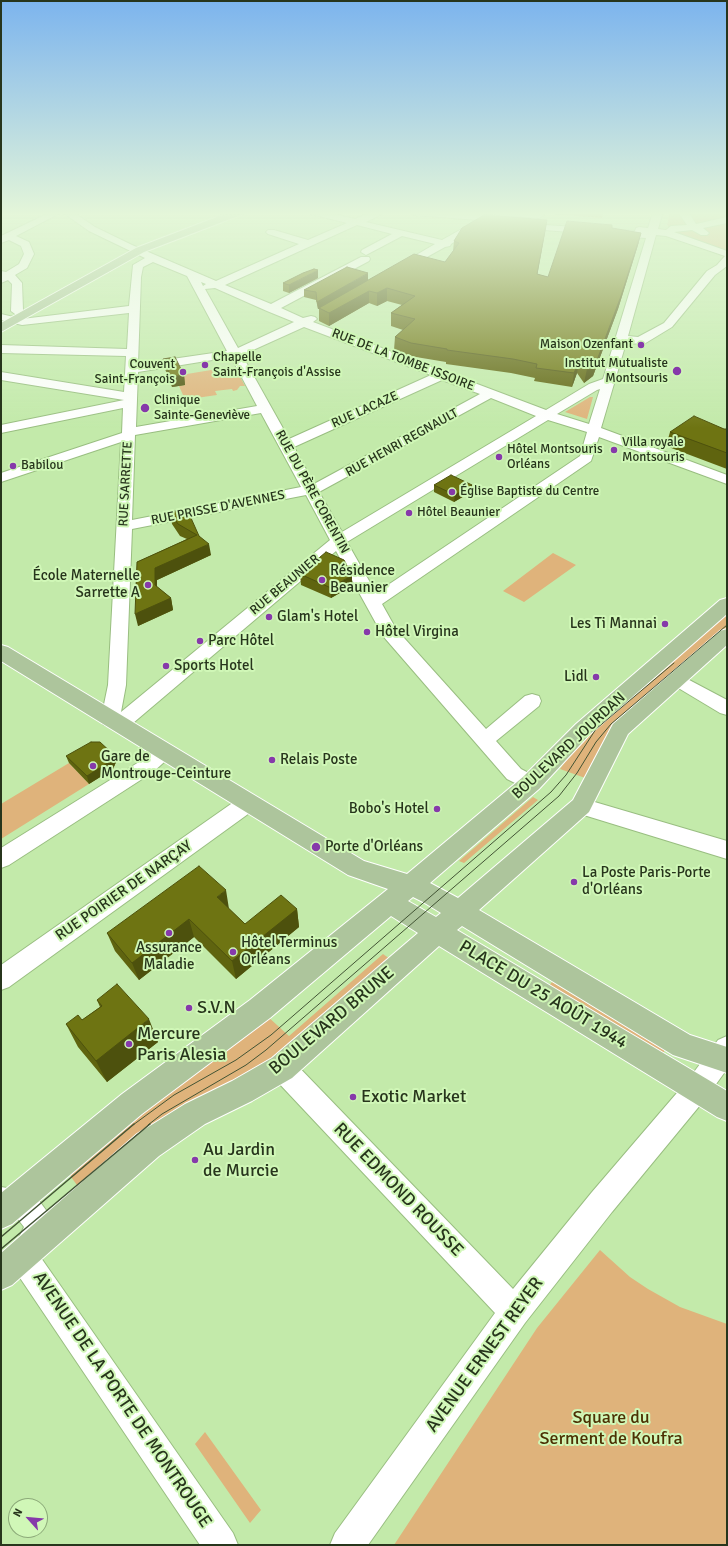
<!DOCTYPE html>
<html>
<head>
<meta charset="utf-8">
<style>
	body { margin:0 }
	#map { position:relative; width:728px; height:1546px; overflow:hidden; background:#c3eaaa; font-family:Signika,sans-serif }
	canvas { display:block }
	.frame { position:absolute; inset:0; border:2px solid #27351c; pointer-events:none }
	.north { position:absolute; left:8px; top:1498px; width:40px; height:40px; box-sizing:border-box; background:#d0f7b7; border:1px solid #8ca979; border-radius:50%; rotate:297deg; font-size:11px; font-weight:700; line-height:16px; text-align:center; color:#27351c }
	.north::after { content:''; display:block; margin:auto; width:14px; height:18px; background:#8639aa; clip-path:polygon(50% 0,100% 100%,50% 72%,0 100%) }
</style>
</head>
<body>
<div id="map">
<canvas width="728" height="1546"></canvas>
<div class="frame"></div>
<div class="north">N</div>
</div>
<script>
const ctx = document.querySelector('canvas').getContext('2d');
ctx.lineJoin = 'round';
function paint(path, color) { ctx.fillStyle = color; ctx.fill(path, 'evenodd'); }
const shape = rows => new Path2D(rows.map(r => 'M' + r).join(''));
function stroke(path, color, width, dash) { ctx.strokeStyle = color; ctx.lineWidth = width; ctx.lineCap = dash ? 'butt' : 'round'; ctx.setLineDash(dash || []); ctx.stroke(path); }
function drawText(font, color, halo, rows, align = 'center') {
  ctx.font = font + ' Signika,sans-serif'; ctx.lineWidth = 4; ctx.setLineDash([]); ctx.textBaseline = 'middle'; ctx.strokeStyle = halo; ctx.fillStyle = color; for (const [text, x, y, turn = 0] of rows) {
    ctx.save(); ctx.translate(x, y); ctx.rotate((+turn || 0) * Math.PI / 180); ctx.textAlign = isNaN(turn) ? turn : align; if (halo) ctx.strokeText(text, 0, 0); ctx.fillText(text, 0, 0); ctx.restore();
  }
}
paint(shape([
	[670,212,727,212,727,251,675,233,667,225],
	[223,368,224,370,229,370,231,374,238,373,245,386,240,386,237,390,233,391,232,389,215,391,217,395,182,400,180,396,183,395,179,386,185,385,181,375],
	[590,397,593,397,587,419,565,412],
	[553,553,576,565,524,602,503,591],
	[727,613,727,629,621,721,588,779,560,769,582,738],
	[69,763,89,784,1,839,1,804],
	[533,797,538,800,464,863,459,861],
	[383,954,390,959,281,1054,82,1192,66,1170,266,1015,289,1036],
	[552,982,665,1050,662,1055,549,986],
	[600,1250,630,1277,648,1289,680,1307,727,1324,727,1545,394,1545,537,1328],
	[205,1432,261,1510,250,1523,195,1444]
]), '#dfb37b');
paint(shape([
	[528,212,577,212,603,214,602,218]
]), '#da9626');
const minor = shape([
	[51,212,73,212,95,227,132,245,216,281,299,244,268,234,266,232,268,230,274,230,308,240,347,223,311,214,309,212,325,212,355,219,372,212,381,212,380,215,366,222,442,240,476,221,482,221,484,223,482,225,451,244,450,246,445,247,398,273,394,272,393,270,394,268,435,244,402,236,366,255,361,252,362,250,392,234,357,225,225,285,271,304,361,257,369,257,370,259,369,261,281,308,303,318,311,316,315,317,317,319,313,322,546,410,589,384,603,379,646,238,519,228,514,225,516,223,635,231,636,228,639,227,648,228,653,212,663,212,658,229,666,230,671,226,687,225,678,212,688,212,696,224,727,217,727,223,703,228,709,233,707,235,701,235,692,230,674,232,727,251,727,266,715,275,672,327,644,344,626,343,601,428,727,475,727,484,599,437,591,461,382,604,396,629,486,729,525,696,532,694,539,696,541,701,539,706,496,741,521,769,538,778,541,783,538,788,531,791,507,779,383,636,336,551,126,729,119,731,103,724,101,719,108,685,121,442,1,482,1,473,122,433,123,408,1,433,1,425,124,400,1,380,1,372,124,392,126,356,1,353,1,345,127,349,129,313,22,325,1,320,1,314,22,319,129,306,133,265,145,258,89,231,62,212,16,236,29,242,34,254,27,268,15,275,22,283,23,310,29,315,27,317,19,317,11,311,12,284,8,280,1,283,1,271,6,272,19,264,24,254,21,246,9,240,1,243,1,236,51,212],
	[656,235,666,236,725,256,717,265,707,271,664,323,638,337,628,336,656,235],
	[153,262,187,276,227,351,138,364,141,277,143,267,153,262],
	[201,282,206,284,203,286,201,282],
	[215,288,267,311,294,322,238,348,205,289,215,288],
	[304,327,431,375,289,439,242,355,304,327],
	[231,357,257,406,136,427,138,372,231,357],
	[442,380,480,394,314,484,294,447,442,380],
	[600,389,589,424,557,414,597,390,600,389],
	[491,398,536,416,342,532,319,492,491,398],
	[261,413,301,487,132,520,135,435,261,413],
	[548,420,587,432,580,456,376,593,347,542,548,420],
	[306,495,330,540,121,712,126,685,132,529,306,495],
	[409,212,448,212,491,215,496,218,491,221,414,215,409,212],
	[492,212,534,212,542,213,544,215,539,218,497,215,492,212],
	[676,673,727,700,727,715,720,713,670,683,667,679,670,675,676,673],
	[164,744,171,746,174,751,171,756,153,772,9,865,1,868,1,848,139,762,157,746,164,744],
	[248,795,255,797,258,803,255,809,9,987,1,990,1,965,241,797,248,795],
	[581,798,727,841,727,859,574,812,571,806,574,800,581,798],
	[727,1036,727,1069,706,1098,612,1212,525,1323,368,1545,330,1545,335,1533,495,1313,273,1077,269,1068,273,1059,282,1056,291,1059,513,1289,592,1192,688,1080,718,1040,727,1036],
	[1,1187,25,1191,35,1195,51,1217,55,1227,51,1237,39,1255,233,1533,238,1545,200,1545,12,1266,7,1256,12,1246,16,1244,24,1227,17,1218,1,1215,1,1187]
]);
const major = shape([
	[230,212,244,212,243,214,144,252,1,332,1,323,136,248,230,212],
	[727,598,727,614,590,734,539,789,430,883,458,898,573,800,613,724,720,631,727,629,727,645,628,734,589,812,479,910,690,1035,727,1047,727,1073,673,1055,462,926,457,930,727,1091,727,1121,717,1117,439,946,292,1078,252,1101,205,1124,159,1156,12,1285,1,1290,1,1253,137,1134,185,1104,232,1081,272,1058,418,933,391,916,270,1018,142,1114,12,1224,1,1229,1,1193,122,1094,250,1000,388,889,348,875,1,661,1,645,8,647,364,861,407,874,523,777,576,724,720,600,727,598],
	[413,897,423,902,441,913,436,917,408,901,413,897]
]);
stroke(minor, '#99be81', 2);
stroke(major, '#fff', 2);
paint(minor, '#fff');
paint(major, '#adc59c');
stroke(shape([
	[133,1125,174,1095,236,1060,271,1035,551,792,566,775,596,729,674,663],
	[148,1125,162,1114,246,1065,266,1050,559,796,577,773,596,742,611,724,727,625]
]), '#425434', 1);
stroke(shape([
	[1,1237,134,1124],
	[1,1249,150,1124]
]), '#425434', 1.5);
paint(shape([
	[612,228,641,233,638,245,618,309,593,376,584,383,577,373,572,387,534,381,535,378,511,373,446,364,446,362,410,356,394,350,395,337,403,330,391,326,391,313,402,305,387,301,377,306,369,303,329,326,319,321,319,309,318,309,316,300,304,297,304,290,368,280,445,262,453,251,454,241,545,232,537,274,548,277],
	[318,278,289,293,283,291,283,283],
	[163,359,184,375,185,385,172,387,165,369],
	[724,429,727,429,727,469,666,446,670,432],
	[434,485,472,485,471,492,454,502,434,492],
	[170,512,199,536,211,555,157,580,157,587,171,598,173,610,138,626,137,562,187,539,180,536,172,524],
	[300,574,352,586,331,598,301,585],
	[66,756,116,762,113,769,89,784,69,763],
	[229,909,245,924,297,909,299,927,236,979,194,937,139,980,115,951,107,933],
	[97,1000,158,1042,107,1082,78,1047,66,1024,82,1020,100,1007]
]), '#5f640f');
paint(shape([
	[547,220,545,232,535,287,537,274],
	[641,233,638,245,618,309,593,376,584,383,587,369],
	[318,270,318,278,289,293,289,285],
	[368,273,368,281,319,308,319,309,318,309,317,302],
	[387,288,387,301,377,306,377,293],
	[369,291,369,303,329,326,329,313],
	[580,359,577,373,572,387,574,373],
	[184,375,185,385,172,387,171,377],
	[472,485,471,492,454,502,455,495],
	[209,544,211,555,157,580,157,596,155,585,155,568],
	[352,575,352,586,331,598,331,588],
	[171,598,173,610,138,626,135,614],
	[114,755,116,762,113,769,89,784,87,776],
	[226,890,229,909,217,897],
	[297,909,299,927,236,979,232,961],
	[189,919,194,937,139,980,132,963],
	[149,1019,158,1042,107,1082,96,1061]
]), '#4d510d');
const building = shape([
	[484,215,547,220,537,274,548,277,567,221,612,225,612,228,641,233,621,296,596,363,587,369,580,359,574,373,536,368,537,364,513,359,447,350,447,349,411,343,395,337,415,319,391,313,415,296,387,288,377,293,369,291,329,313,319,308,414,254,445,262,459,243,454,241,462,228,484,215],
	[347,267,368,273,317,302,316,292,304,290,347,267],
	[314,269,318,270,289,285,283,283,303,273,314,269],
	[175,357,184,375,171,377,163,359,175,357],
	[694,416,724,429,727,429,727,453,670,432,694,416],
	[451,475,472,485,455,495,434,485,451,475],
	[187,509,199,536,209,544,155,568,155,585,171,598,135,614,137,562,197,535,178,524,170,512,187,509],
	[326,552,344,560,352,575,331,588,300,574,326,552],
	[91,742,100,742,114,755,111,761,87,776,66,756,91,742],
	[199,866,226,890,217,897,245,924,281,895,297,909,232,961,189,919,132,963,107,933,199,866],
	[117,984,149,1019,96,1061,66,1024,78,1015,82,1020,102,1006,97,1000,117,984]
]);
paint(building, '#6e7412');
stroke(building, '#4d510d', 1);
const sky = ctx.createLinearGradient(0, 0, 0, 428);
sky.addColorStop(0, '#7cb4ee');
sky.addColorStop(0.5, '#e4f6d9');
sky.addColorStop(1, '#e4f6d900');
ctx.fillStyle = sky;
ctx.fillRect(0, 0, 728, 428);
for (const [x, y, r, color] of [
	[641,345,4,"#8639aa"],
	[205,365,4,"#8639aa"],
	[677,371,5,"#8639aa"],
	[183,372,4,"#8639aa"],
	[145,408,5,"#8639aa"],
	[614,450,4,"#8639aa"],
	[499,457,4,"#8639aa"],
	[13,466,4,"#8639aa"],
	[452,492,4,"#8639aa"],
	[409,513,4,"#8639aa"],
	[322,580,4,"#8639aa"],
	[148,585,4,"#8639aa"],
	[269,617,4,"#8639aa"],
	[665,624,4,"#8639aa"],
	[367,632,4,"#8639aa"],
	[200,641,4,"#8639aa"],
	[166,666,4,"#8639aa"],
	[596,677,4,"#8639aa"],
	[272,760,4,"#8639aa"],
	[93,766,4,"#8639aa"],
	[437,809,4,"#8639aa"],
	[316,847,5,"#8639aa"],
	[574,882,4,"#8639aa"],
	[169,933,4,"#8639aa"],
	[233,952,4,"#8639aa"],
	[189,1008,4,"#8639aa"],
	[129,1044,4,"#8639aa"],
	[353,1097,4,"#8639aa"],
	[195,1160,4,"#8639aa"]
]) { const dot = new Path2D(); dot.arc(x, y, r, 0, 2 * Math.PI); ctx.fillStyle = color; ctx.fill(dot); stroke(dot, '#d0f7b7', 1.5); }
drawText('13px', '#27351c', '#d0f7b7', [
	["Maison Ozenfant",633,345,"right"],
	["Chapelle",213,358],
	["Saint-François d'Assise",213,373],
	["Institut Mutualiste",668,364,"right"],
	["Montsouris",668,379,"right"],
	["Couvent",175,365,"right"],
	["Saint-François",175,380,"right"],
	["Clinique",154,401],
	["Sainte-Geneviève",154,416],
	["Villa royale",622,443],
	["Montsouris",622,458],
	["Hôtel Montsouris",507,450],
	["Orléans",507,465],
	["Babilou",21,466],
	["Église Baptiste du Centre",460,492],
	["Hôtel Beaunier",417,513]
], 'left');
drawText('13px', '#27351c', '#d0f7b7', [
	["RUE DE LA TOMBE ISSOIRE",403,360,21],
	["RUE LACAZE",365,410,-24],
	["RUE HENRI REGNAULT",402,443,-29],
	["RUE SARRETTE",126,484,-87],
	["RUE DU PÈRE CORENTIN",312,492,61],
	["RUE PRISSE D'AVENNES",218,508,-11],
	["RUE BEAUNIER",285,585,-40]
]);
drawText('15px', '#27351c', '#d0f7b7', [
	["Résidence",330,571],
	["Beaunier",330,588],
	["École Maternelle",140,576,"right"],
	["Sarrette A",140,593,"right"],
	["Glam's Hotel",277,617],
	["Les Ti Mannai",657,624,"right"],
	["Hôtel Virgina",375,632],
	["Parc Hôtel",208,641],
	["Sports Hotel",174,666],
	["Lidl",588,677,"right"],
	["Gare de",101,757],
	["Montrouge-Ceinture",101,774],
	["Relais Poste",280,760],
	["Bobo's Hotel",429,809,"right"],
	["Porte d'Orléans",325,847],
	["La Poste Paris-Porte",582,873],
	["d'Orléans",582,890],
	["Hôtel Terminus",241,943],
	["Orléans",241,960],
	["Assurance",169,948,"center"],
	["Maladie",169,965,"center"]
], 'left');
drawText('15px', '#27351c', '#d0f7b7', [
	["BOULEVARD JOURDAN",569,746,-43],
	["RUE POIRIER DE NARÇAY",124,891,-35]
]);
drawText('18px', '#27351c', '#d0f7b7', [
	["PLACE DU 25 AOÛT 1944",543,995,31],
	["BOULEVARD BRUNE",332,1021,-40],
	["RUE EDMOND ROUSSE",398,1190,46],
	["AVENUE ERNEST REYER",485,1355,-54],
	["AVENUE DE LA PORTE DE MONTROUGE",122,1400,56]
]);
drawText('18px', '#27351c', '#d0f7b7', [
	["S.V.N",197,1008],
	["Mercure",137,1034],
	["Paris Alesia",137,1055],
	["Exotic Market",361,1097],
	["Au Jardin",203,1150],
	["de Murcie",203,1171]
], 'left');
drawText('18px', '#4c3003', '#d0f7b7', [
	["Square du",611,1418],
	["Serment de Koufra",611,1439]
]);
</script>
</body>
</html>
